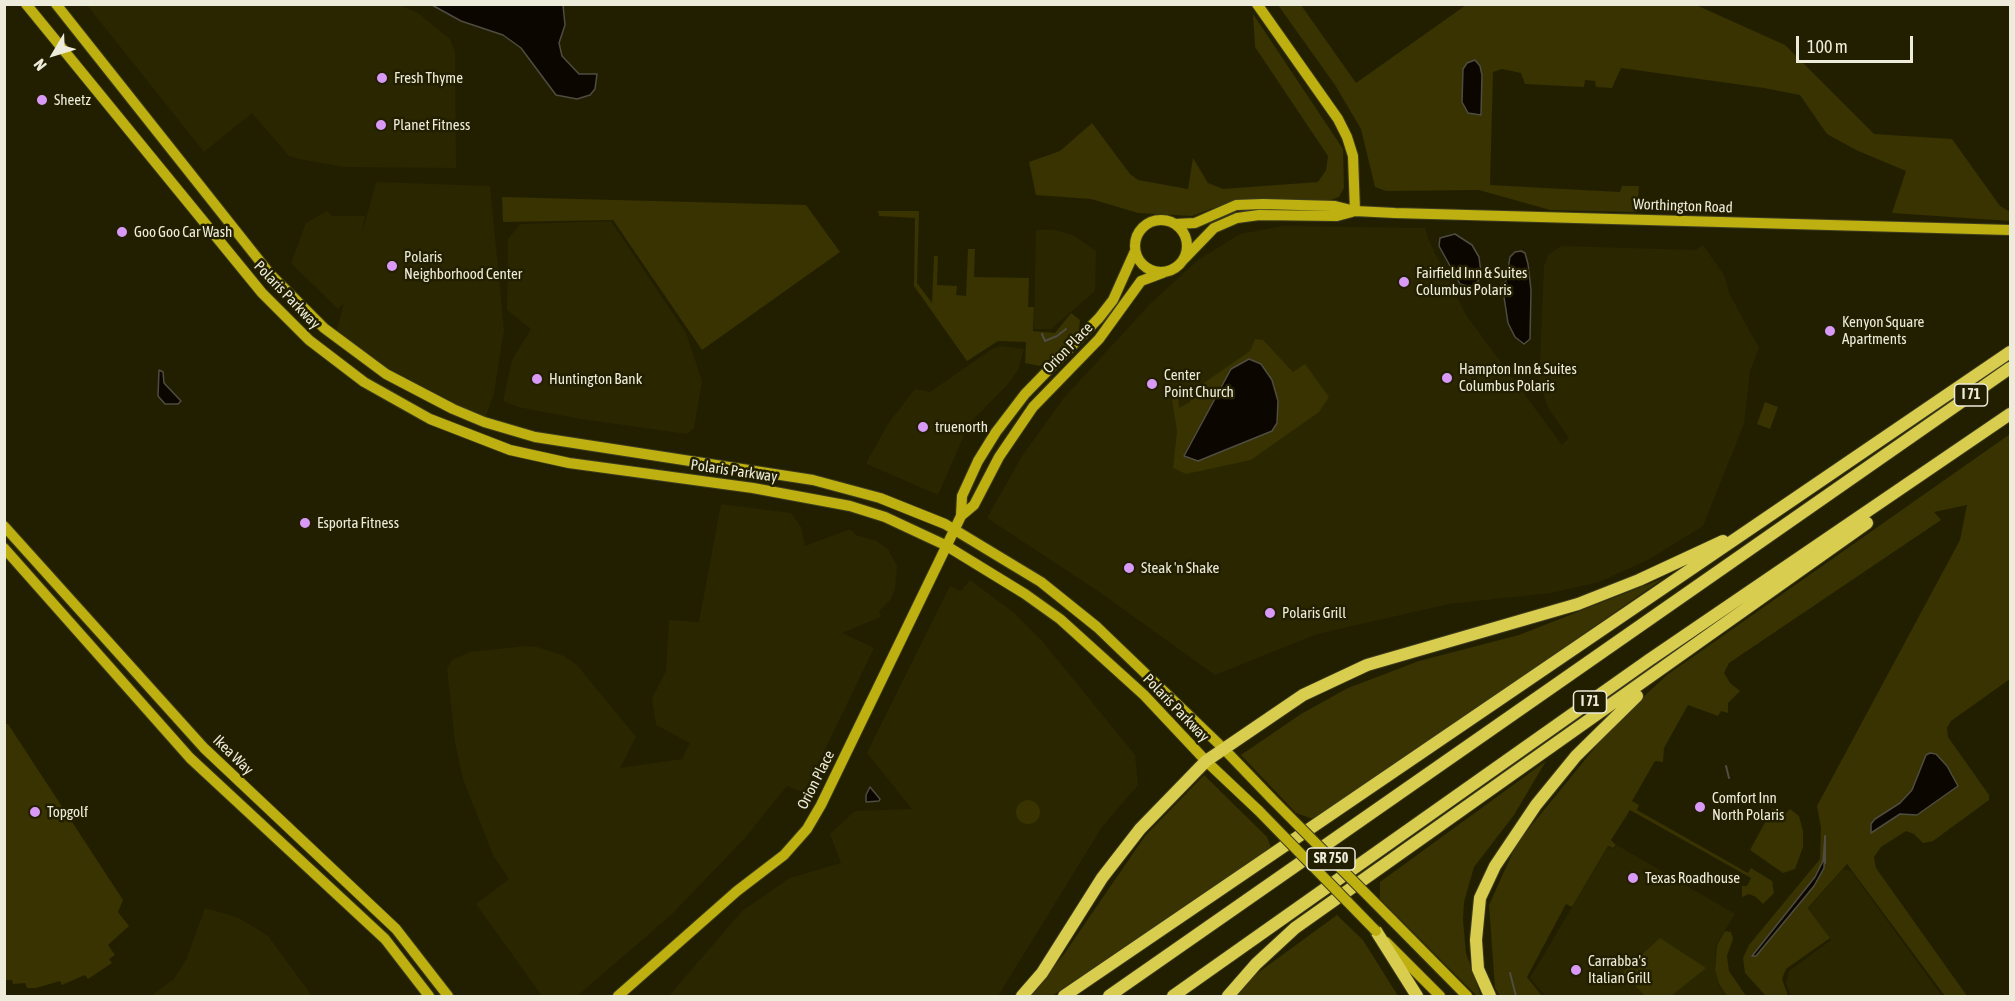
<!DOCTYPE html>
<html>
<head>
<meta charset="utf-8">
<style>
	body { margin:0 }
	#map { position:relative; width:2015px; height:1001px; overflow:hidden; background:#221f01; font-family:"Asap Condensed",sans-serif }
	canvas { display:block }
	.frame { position:absolute; inset:0; border:6px solid #edecda; pointer-events:none }
	.north { position:absolute; left:24px; top:24px; width:60px; height:60px; -webkit-text-stroke:4px #221f01; paint-order:stroke; rotate:232deg; font-size:16px; font-weight:700; line-height:24px; text-align:center; color:#edecda }
	.north::after { content:''; display:block; margin:auto; width:21px; height:27px; background:#edecda; clip-path:polygon(50% 0,100% 100%,50% 72%,0 100%) }
	.scale { position:absolute; left:1796px; top:36px; width:117px; height:27px; box-sizing:border-box; border:3px solid #edecda; border-top:0; padding-left:8px; font-size:18px; line-height:21px; white-space:nowrap; color:#edecda; -webkit-text-stroke:4px #221f01; paint-order:stroke }
</style>
</head>
<body>
<div id="map">
<canvas width="2015" height="1001"></canvas>
<div class="frame"></div>
<div class="north">N</div>
<div class="scale">100 m</div>
</div>
<script>
const ctx = document.querySelector('canvas').getContext('2d');
ctx.lineJoin = 'round';
function paint(path, color) { ctx.fillStyle = color; ctx.fill(path, 'evenodd'); }
const shape = rows => new Path2D(rows.map(r => 'M' + r).join(''));
function stroke(path, color, width, dash) { ctx.strokeStyle = color; ctx.lineWidth = width; ctx.lineCap = dash ? 'butt' : 'round'; ctx.setLineDash(dash || []); ctx.stroke(path); }
function drawText(font, color, halo, rows, align = 'center') {
  ctx.font = font + ' "Asap Condensed",sans-serif'; ctx.lineWidth = 5; ctx.setLineDash([]); ctx.textBaseline = 'middle'; ctx.strokeStyle = halo; ctx.fillStyle = color; for (const [text, x, y, turn = 0] of rows) {
    ctx.save(); ctx.translate(x, y); ctx.rotate((+turn || 0) * Math.PI / 180); ctx.textAlign = isNaN(turn) ? turn : align; if (halo) ctx.strokeText(text, 0, 0); ctx.fillText(text, 0, 0); ctx.restore();
  }
}
paint(shape([
	[87,5,400,5,418,13,450,39,455,52,456,168,343,167,299,159,289,156,252,113,204,152],
	[376,182,490,186,504,330,494,393,484,422,453,409,335,337,344,303,338,309,291,263,306,223,327,211,332,216,365,216,362,234],
	[611,221,686,333,702,381,694,428,687,434,575,418,518,407,503,401,512,360,531,329,507,310,508,239,520,224],
	[1283,226,1425,228,1429,241,1466,315,1562,445,1569,438,1549,409,1539,384,1544,266,1548,255,1561,246,1696,250,1703,245,1724,275,1730,295,1759,348,1750,371,1744,424,1703,526,1648,560,1599,582,1551,593,1449,604,1317,634,1215,675,1098,591,987,518,1022,456,1063,399,1150,304,1198,260,1240,234],
	[1036,230,1055,230,1073,235,1096,251,1095,291,1051,329,1034,329],
	[1001,346,1024,349,1018,370,1007,385,969,424,938,495,867,464,867,461,890,421,915,389,930,392,992,349],
	[721,504,791,513,801,527,805,546,850,529,856,535,876,541,888,549,897,566,895,589,891,599,879,611,881,617,842,633,874,648,804,793,787,786,744,839,671,915,577,996,542,996,476,904,509,879,494,857,463,779,455,743,447,668,452,660,470,652,526,646,537,647,564,656,577,665,636,737,620,768,682,759,690,743,656,725,652,698,666,671,669,620,699,622],
	[970,580,1013,612,1043,642,1135,755,1138,785,1102,827,998,996,669,996,742,911,790,878,841,863,830,834,855,811,912,809,867,753,950,586,961,591],
	[1617,845,1735,914,1716,945,1715,970,1719,986,1727,996,1545,996,1530,978,1608,847,1614,849],
	[1843,869,1851,871,1942,996,1791,996,1786,983,1789,971,1831,940,1809,908],
	[205,908,239,918,268,936,312,996,151,996,174,979,186,960]
]), '#2a2600');
paint(shape([
	[1278,5,1301,5,1356,83,1466,5,1696,5,1785,45,1874,134,1952,139,2000,206,2010,212,2010,221,1892,213,1906,171,1856,150,1827,134,1800,95,1764,88,1621,68,1612,88,1596,87,1595,81,1585,80,1584,87,1525,84,1521,73,1502,69,1493,72,1490,185,1620,192,1622,186,1639,186,1637,212,1550,210,1479,190,1386,191,1375,187,1361,129,1335,85],
	[1253,14,1343,149,1344,188,1339,197,1331,200,1235,200,1192,216,1138,213,1091,199,1036,195,1029,162,1060,151,1092,123,1130,174,1138,180,1188,189,1193,158,1208,183,1223,189,1318,182,1326,170,1328,156,1255,47],
	[502,197,806,205,840,252,702,350,613,220,503,222],
	[878,211,919,211,917,283,932,303,934,256,938,256,937,285,957,286,956,295,966,296,968,249,975,249,974,277,1029,278,1028,307,1034,307,1033,331,1055,333,1071,313,1080,320,1079,330,1052,358,1040,366,1025,363,1026,342,998,341,967,361,914,286,915,218,879,216],
	[1255,339,1263,340,1293,372,1305,364,1329,397,1319,412,1251,460,1186,474,1173,468,1177,431,1172,400,1178,394,1179,408,1190,402,1198,387,1250,351],
	[1765,402,1778,407,1770,429,1757,424],
	[2010,434,2010,679,1951,721,1947,728,1948,737,1989,795,1989,800,1933,841,1923,843,1914,834,1906,831,1881,847,1874,857,1876,868,1967,996,1945,996,1847,864,1808,908,1830,938,1786,969,1782,979,1788,996,1766,996,1745,973,1743,958,1749,945,1820,859,1821,828,1817,806,1960,540,1967,505,1934,512,1941,520,1729,663,1724,673,1730,683,1740,691,1728,703,1728,713,1721,711,1718,716,1688,705,1664,748,1663,762,1655,761,1632,801,1639,805,1637,810,1748,873,1751,868,1772,881,1774,893,1763,904,1756,897,1749,894,1742,897,1742,886,1747,886,1751,878,1630,810,1611,840,1616,845,1613,848,1608,846,1572,907,1566,904,1527,977,1542,996,1500,996,1495,988,1489,905,1517,843,1615,723,1667,675],
	[1936,754,1953,775,1912,814,1900,814,1871,832,1875,819,1900,803,1912,790,1926,756],
	[1664,578,1316,820,1296,813,1241,755,1301,714,1348,688,1419,661,1519,635],
	[4,724,8,724,123,900,118,912,129,926,108,945,115,955,109,959,112,963,88,979,85,975,62,985,60,981,36,988,27,988,25,983,13,984,12,980,5,980],
	[1546,761,1514,815,1474,867,1464,902,1463,920,1466,953,1481,996,1477,996,1380,899,1380,882],
	[1204,775,1267,837,1271,847,1052,996,1030,996,1064,954,1145,836],
	'1016 812a12 12 0 1 1 24 0a12 12 0 1 1-24 0Z',
	[1773,808,1784,815,1790,809,1799,816,1803,831,1803,847,1795,869,1783,873,1750,850],
	[1337,915,1363,940,1398,996,1236,996,1248,980],
	[1725,931,1731,932,1733,939,1727,956,1729,971,1746,996,1727,996,1719,984,1715,970,1717,945],
	[1660,938,1706,968,1671,996,1645,996,1623,972]
]), '#383300');
const water = shape([
	[432,5,563,5,565,25,559,43,562,56,579,74,597,74,595,89,590,95,577,99,556,95,521,48,503,35,461,21,432,5],
	[1475,60,1480,66,1482,75,1481,115,1468,113,1462,102,1463,69,1467,63,1475,60],
	[1455,234,1472,245,1479,257,1481,273,1479,280,1472,287,1460,284,1439,246,1440,238,1455,234],
	[1521,251,1525,253,1528,264,1531,290,1530,339,1524,344,1515,337,1508,323,1502,284,1506,281,1510,257,1515,252,1521,251],
	[1249,359,1261,364,1272,380,1278,401,1277,423,1272,431,1198,461,1184,456,1231,369,1249,359],
	[159,370,163,372,164,383,181,401,178,404,165,404,158,396,159,370],
	[1930,753,1936,754,1947,766,1958,786,1917,815,1900,814,1871,833,1871,824,1875,819,1900,803,1912,790,1926,755,1930,753],
	[870,787,880,799,879,801,866,802,866,795,870,787],
	[1825,836,1824,868,1814,886,1756,956,1752,956,1815,877,1823,861,1825,836]
]);
paint(water, '#0b0700');
stroke(water, '#4f4c41', 1.5);
stroke(shape([
	[1042,334,1045,341,1057,336,1066,329],
	[1726,766,1729,778],
	[1825,863,1825,836],
	[1510,973,1516,996]
]), '#4f4c41', 2);
const major = shape([
	[26,4,262,293,309,340,364,382,430,419,510,450,569,463,753,488,850,506,885,517,945,545,1025,594,1060,619,1144,695,1206,761,1259,811],
	[56,4,270,274,324,328,386,374,453,409,484,422,535,437,813,480,880,498,945,524,1041,582,1097,627,1224,749,1272,799],
	[1257,4,1338,119,1347,137,1353,156,1355,211],
	'1135 246a26 26 0 1 1 52 0a26 26 0 1 1-52 0Z',
	[1175,224,1195,223,1236,205,1263,204,1335,206,1355,211,1395,213,2010,230],
	[1184,259,1214,228,1237,218,1259,215,1337,216,1352,212],
	[961,516,962,496,978,461,996,432,1025,394,1099,318,1113,300,1135,251],
	[4,526,204,748,396,929,448,996],
	[4,548,190,758,385,939,429,996],
	[1391,919,1467,996],
	[1386,942,1440,996],
	[618,996,737,891,784,855,807,829,821,805,961,516,974,505,999,457,1033,407,1099,339,1141,281,1165,272]
]);
const highway = shape([
	[1376,931,1417,996],
	[1022,996,1042,973,1102,878,1140,829,1206,761,1303,695,1367,665,1578,604,1639,580,1723,541],
	[1064,996,2010,352],
	[1109,996,2010,368],
	[1173,996,1649,660,2010,414],
	[1228,996,1256,964,1295,928,1867,523],
	[1490,996,1478,969,1476,940,1480,898,1495,866,1536,805,1576,756,1637,696]
]);
stroke(major, '#3e3c1f', 12);
stroke(highway, '#3e3c1f', 14);
stroke(major, '#bdb010', 10);
stroke(highway, '#d8cd4f', 12);
const majorBridge = shape([
	[1272,799,1391,919],
	[1259,811,1376,931]
]);
stroke(majorBridge, '#3e3c1f', 12, []);
stroke(majorBridge, '#bdb010', 10);
for (const [x, y, r, color] of [
	[382,78,6,"#d99af7"],
	[42,100,6,"#d99af7"],
	[381,125,6,"#d99af7"],
	[122,232,6,"#d99af7"],
	[392,266,6,"#d99af7"],
	[1404,282,6,"#d99af7"],
	[1830,331,6,"#d99af7"],
	[1447,378,6,"#d99af7"],
	[537,379,6,"#d99af7"],
	[1152,384,6,"#d99af7"],
	[923,427,6,"#d99af7"],
	[305,523,6,"#d99af7"],
	[1129,568,6,"#d99af7"],
	[1270,613,6,"#d99af7"],
	[1700,807,6,"#d99af7"],
	[35,812,6,"#d99af7"],
	[1633,878,6,"#d99af7"],
	[1576,970,6,"#d99af7"]
]) { const dot = new Path2D(); dot.arc(x, y, r, 0, 2 * Math.PI); ctx.fillStyle = color; ctx.fill(dot); stroke(dot, '#221f01', 2); }
for (const [x, y, w] of [
	[1971,395,33],
	[1590,702,33],
	[1331,859,48]
]) { const box = new Path2D(); box.roundRect(x - w / 2, y - 11, w, 22, 4.5); ctx.fillStyle = '#221f01'; ctx.fill(box); stroke(box, '#edecda', 1.5); }
drawText('bold 14px', '#edecda', null, [
	["I 71",1971,395],
	["I 71",1590,702],
	["SR 750",1331,859]
]);
drawText('15px', '#edecda', '#221f01', [
	["Fresh Thyme",394,78],
	["Sheetz",54,100],
	["Planet Fitness",393,125],
	["Goo Goo Car Wash",134,232],
	["Polaris",404,257],
	["Neighborhood Center",404,274],
	["Fairfield Inn & Suites",1416,273],
	["Columbus Polaris",1416,290],
	["Kenyon Square",1842,322],
	["Apartments",1842,339],
	["Hampton Inn & Suites",1459,369],
	["Columbus Polaris",1459,386],
	["Center",1164,375],
	["Point Church",1164,392],
	["Huntington Bank",549,379],
	["truenorth",935,427],
	["Esporta Fitness",317,523],
	["Steak 'n Shake",1141,568],
	["Polaris Grill",1282,613],
	["Comfort Inn",1712,798],
	["North Polaris",1712,815],
	["Topgolf",47,812],
	["Texas Roadhouse",1645,878],
	["Carrabba's",1588,961],
	["Italian Grill",1588,978]
], 'left');
drawText('15px', '#edecda', '#221f01', [
	["Worthington Road",1683,206,2],
	["Polaris Parkway",287,295,46],
	["Orion Place",1068,348,-46],
	["Polaris Parkway",734,471,8],
	["Polaris Parkway",1176,708,46],
	["Ikea Way",233,755,44],
	["Orion Place",816,780,-63]
]);
</script>
</body>
</html>
